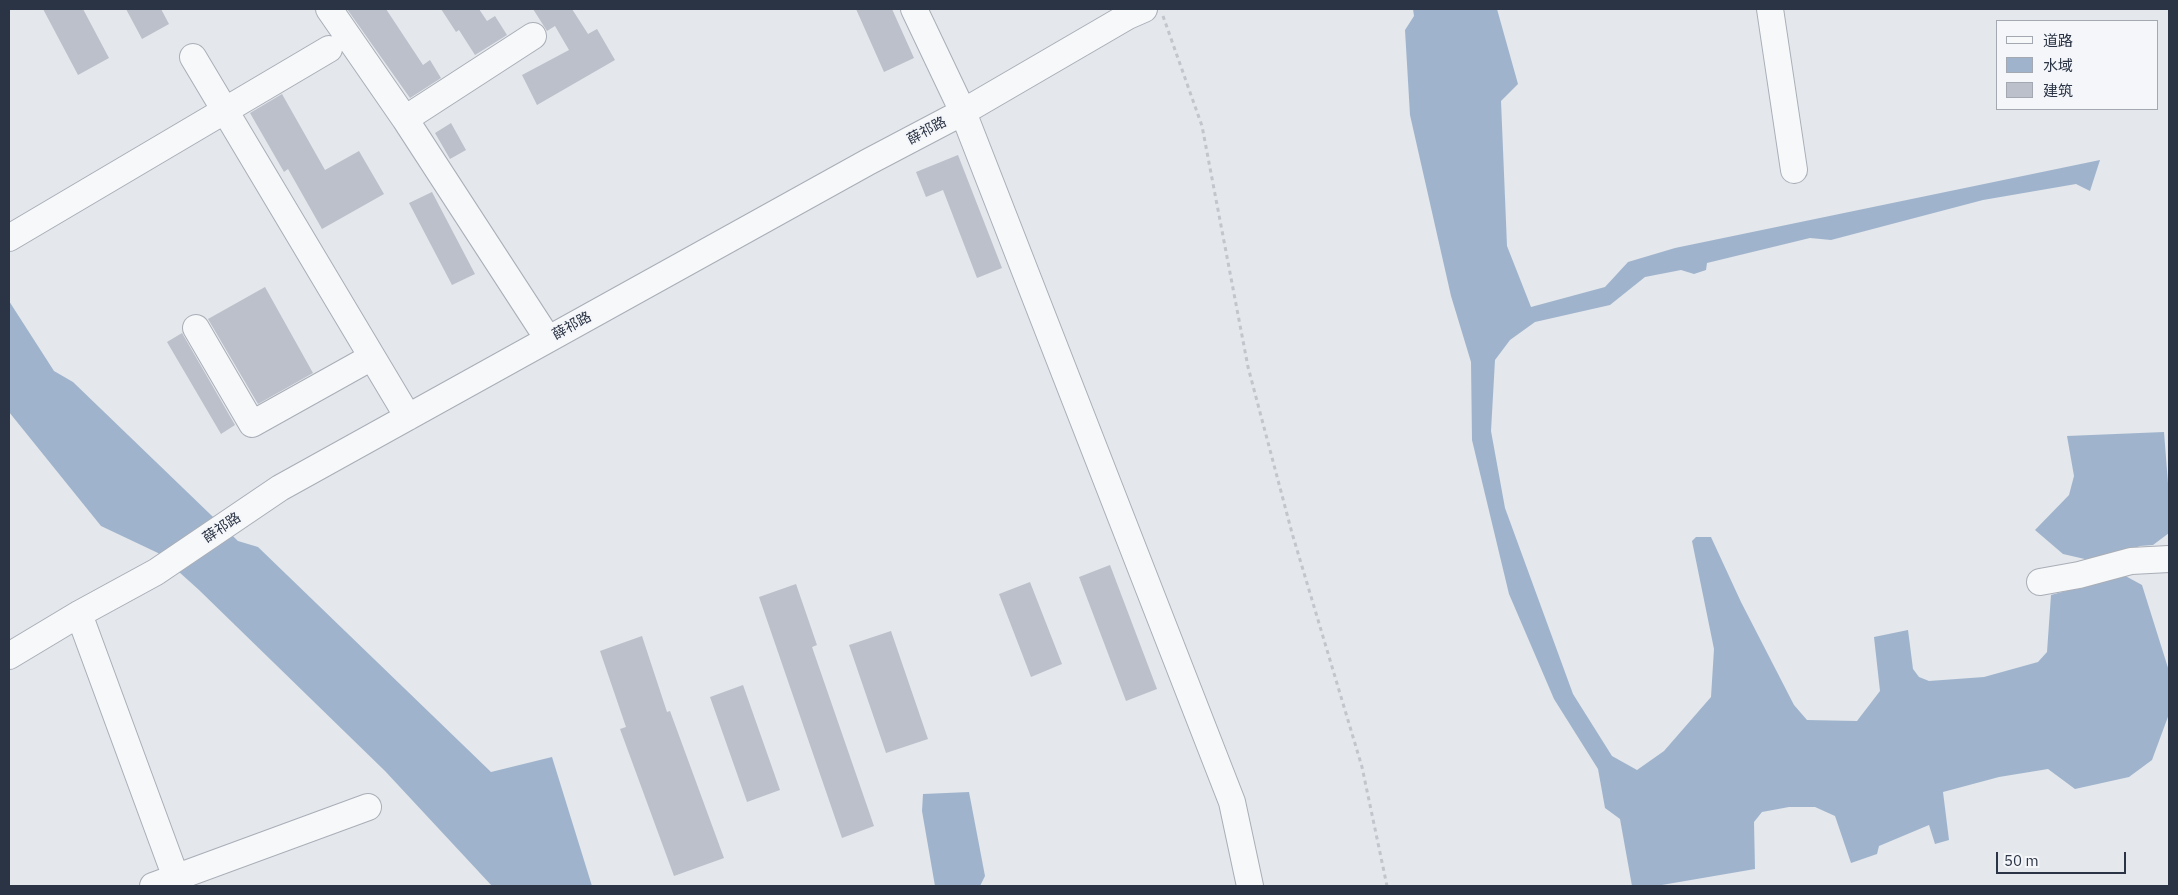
<!DOCTYPE html>
<html>
<head>
<meta charset="utf-8">
<style>
	body { margin:0 }
	#map { position:relative; width:2178px; height:895px; overflow:hidden; background:#e4e7ec; font-family:"IBM Plex Sans","Noto Sans SC",sans-serif }
	canvas { display:block }
	.frame { position:absolute; inset:0; border:10px solid #2b3445; pointer-events:none }
	.legend { position:absolute; left:1996px; top:20px; width:162px; height:90px; box-sizing:border-box; background:#f4f6f9; border:1px solid #a4a8b1; margin:0; padding:6px 9px; list-style:none; font-size:15px; color:#2b3445 }
	.legend li { display:flex; align-items:center; gap:10px; height:25px }
	.legend b { width:25px; border:1px solid #a4a8b1 }
	.scale { position:absolute; left:1996px; top:852px; width:130px; height:22px; box-sizing:border-box; border:2px solid #2b3445; border-top:0; padding-left:6px; font-size:15px; line-height:18px; white-space:nowrap; color:#2b3445; -webkit-text-stroke:4px #f4f6f9; paint-order:stroke }
</style>
</head>
<body>
<div id="map">
<canvas width="2178" height="895"></canvas>
<div class="frame"></div>
<ul class="legend">
<li><b style="height:6px;background:#f7f8fa"></b>道路</li>
<li><b style="height:14px;background:#9fb4cc"></b>水域</li>
<li><b style="height:14px;background:#bbc0ca"></b>建筑</li>
</ul>
<div class="scale">50 m</div>
</div>
<script>
const ctx = document.querySelector('canvas').getContext('2d');
ctx.lineJoin = 'round';
function paint(path, color) { ctx.fillStyle = color; ctx.fill(path, 'evenodd'); }
const shape = rows => new Path2D(rows.map(r => 'M' + r).join(''));
function stroke(path, color, width, dash) { ctx.strokeStyle = color; ctx.lineWidth = width; ctx.lineCap = dash ? 'butt' : 'round'; ctx.setLineDash(dash || []); ctx.stroke(path); }
function drawText(font, color, halo, rows, align = 'center') {
  ctx.font = font + ' "IBM Plex Sans","Noto Sans SC",sans-serif'; ctx.lineWidth = 4; ctx.setLineDash([]); ctx.textBaseline = 'middle'; ctx.strokeStyle = halo; ctx.fillStyle = color; for (const [text, x, y, turn = 0] of rows) {
    ctx.save(); ctx.translate(x, y); ctx.rotate((+turn || 0) * Math.PI / 180); ctx.textAlign = isNaN(turn) ? turn : align; if (halo) ctx.strokeText(text, 0, 0); ctx.fillText(text, 0, 0); ctx.restore();
  }
}
paint(shape([
	[1413,9,1497,9,1518,84,1501,101,1507,246,1531,307,1605,287,1628,262,1675,248,2100,160,2090,191,2076,184,1983,200,1831,240,1810,238,1707,263,1706,270,1694,274,1681,270,1645,277,1610,305,1535,322,1510,340,1495,360,1491,431,1505,508,1573,694,1612,756,1637,770,1664,751,1711,697,1714,649,1692,541,1696,537,1711,537,1741,602,1794,705,1807,720,1857,721,1880,691,1874,637,1908,630,1913,669,1919,677,1929,681,1984,677,2038,662,2047,652,2051,595,2092,584,2089,560,2063,554,2035,530,2069,495,2074,476,2067,436,2164,432,2169,496,2169,533,2153,545,2140,546,2124,552,2120,573,2142,585,2169,671,2169,714,2152,760,2129,777,2075,789,2048,769,1999,777,1943,792,1949,840,1935,844,1929,825,1879,846,1877,854,1851,863,1835,816,1815,807,1789,807,1762,812,1754,822,1755,869,1656,886,1632,886,1620,819,1605,808,1598,769,1554,699,1509,594,1472,440,1471,362,1451,296,1410,115,1405,30,1414,16],
	[9,301,54,371,73,382,238,541,258,547,491,772,552,757,592,886,492,886,385,771,199,590,158,553,101,526,9,412],
	[969,792,985,876,980,886,935,886,922,811,923,794]
]), '#9fb4cc');
paint(shape([
	[43,9,83,9,109,58,78,75],
	[126,9,161,9,169,24,142,39],
	[347,9,386,9,423,65,430,60,441,78,410,98],
	[441,9,479,9,487,21,495,16,507,35,475,55,459,30,456,32],
	[533,9,572,9,588,34,597,29,615,60,537,105,522,75,569,50,555,26,547,31],
	[856,9,892,9,914,58,884,72],
	[282,94,325,170,359,151,384,194,322,229,288,169,284,172,250,113],
	[451,123,466,150,450,159,435,133],
	[958,155,1002,268,977,278,943,190,926,197,916,172],
	[432,192,475,274,452,285,409,203],
	[265,287,313,373,258,404,208,319],
	[182,333,235,425,221,434,167,342],
	[1110,565,1157,689,1126,701,1079,577],
	[1030,582,1062,664,1031,677,999,594],
	[796,584,817,645,812,647,874,826,842,838,759,597],
	[891,631,928,739,886,753,849,645],
	[642,636,667,712,670,711,724,858,674,876,620,729,626,727,600,651],
	[743,685,780,790,747,802,710,697]
]), '#bbc0ca');
const minor = shape([
	[329,9,405,119,548,339],
	[914,9,963,112,1232,802,1250,886],
	[1770,9,1794,170],
	[193,57,408,417],
	[405,119,533,36],
	[9,238,329,49],
	[196,328,252,424,372,357],
	[2040,582,2079,575,2131,561,2169,559],
	[79,614,179,886],
	[9,656,79,614,156,572,280,488,868,162,963,112,1128,16,1144,9],
	[153,886,368,807]
]);
stroke(minor, '#a9aeb7', 28);
stroke(shape([
	[1163,16,1202,126,1248,367,1292,533,1362,767,1387,886]
]), '#c2c5cb', 3, [4, 4]);
stroke(minor, '#f7f8fa', 26);
drawText('14px', '#2b3445', '#f4f6f9', [
	["薛祁路",927,131,-28],
	["薛祁路",572,326,-29],
	["薛祁路",222,528,-34]
]);
</script>
</body>
</html>
